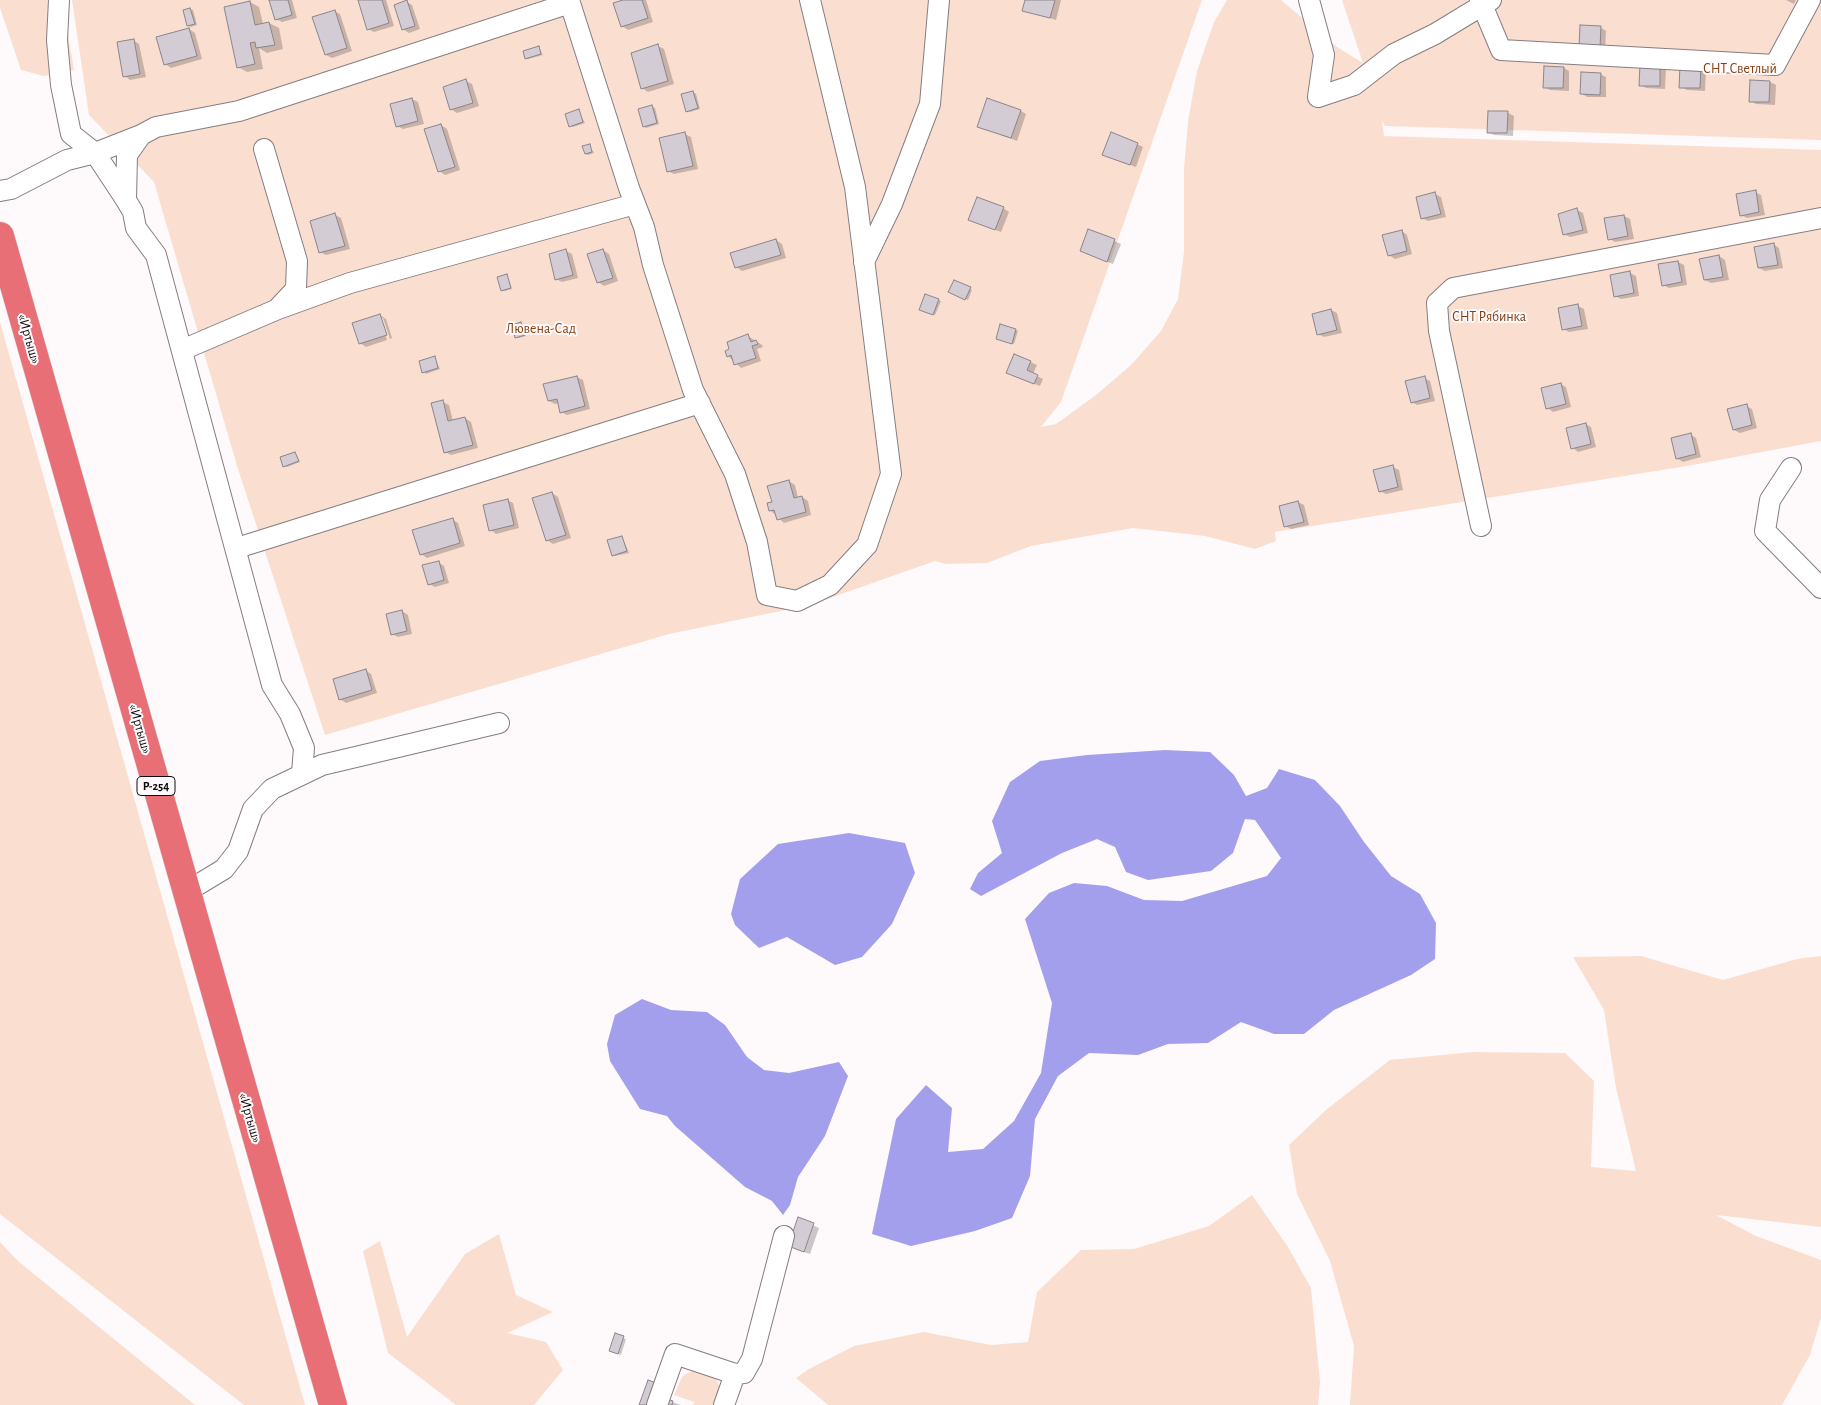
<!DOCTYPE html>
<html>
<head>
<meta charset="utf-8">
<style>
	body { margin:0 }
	canvas { display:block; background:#fef9fb }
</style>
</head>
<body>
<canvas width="1821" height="1405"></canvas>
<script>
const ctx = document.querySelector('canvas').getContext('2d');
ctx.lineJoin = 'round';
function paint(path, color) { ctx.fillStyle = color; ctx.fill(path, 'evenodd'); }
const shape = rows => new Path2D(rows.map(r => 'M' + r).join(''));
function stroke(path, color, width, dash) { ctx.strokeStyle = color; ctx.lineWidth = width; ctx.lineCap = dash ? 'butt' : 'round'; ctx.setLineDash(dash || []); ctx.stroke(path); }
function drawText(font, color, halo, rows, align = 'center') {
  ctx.font = font + ' "Alegreya Sans",sans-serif'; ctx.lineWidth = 4; ctx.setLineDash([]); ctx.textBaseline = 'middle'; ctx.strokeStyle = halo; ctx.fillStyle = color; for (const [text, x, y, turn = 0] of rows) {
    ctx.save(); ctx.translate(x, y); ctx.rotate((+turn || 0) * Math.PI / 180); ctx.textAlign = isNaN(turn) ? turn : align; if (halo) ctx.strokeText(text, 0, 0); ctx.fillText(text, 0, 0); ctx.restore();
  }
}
paint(shape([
	[0,0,62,0,74,70,44,76,21,70,0,8],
	[72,0,1202,0,1061,402,1041,427,1056,424,1096,395,1131,365,1161,331,1178,299,1184,252,1184,169,1188,121,1197,71,1214,22,1227,0,1281,0,1337,47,1363,63,1342,0,1821,0,1821,140,1385,126,1382,120,1384,136,1821,150,1821,441,1687,466,1275,532,1276,541,1255,549,1205,536,1133,528,1031,546,987,563,946,564,935,561,810,605,669,634,325,735,238,469,154,182,89,115],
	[0,322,305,1405,244,1405,0,1214],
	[1641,956,1723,980,1797,959,1821,956,1821,1227,1716,1215,1756,1236,1821,1260,1821,1318,1810,1355,1782,1405,1350,1405,1354,1346,1330,1261,1297,1194,1289,1145,1327,1109,1390,1060,1473,1052,1565,1053,1594,1081,1591,1167,1636,1171,1616,1088,1604,1010,1573,957],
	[1252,1195,1288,1247,1311,1288,1320,1382,1318,1405,828,1405,796,1378,809,1369,854,1346,924,1332,991,1345,1028,1342,1037,1292,1081,1250,1134,1249,1209,1226],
	[499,1234,516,1295,553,1312,507,1333,546,1342,563,1370,534,1405,456,1405,388,1353,363,1251,380,1241,407,1337,465,1254],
	[0,1242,18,1261,195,1405,0,1405],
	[697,1370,713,1375,718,1382,720,1391,717,1405,693,1405,694,1402,674,1395,682,1377,689,1372]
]), '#fadfd1');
paint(shape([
	[1165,750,1210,752,1234,775,1246,796,1267,788,1279,769,1315,780,1340,806,1364,842,1391,876,1420,894,1436,923,1435,959,1411,975,1334,1010,1304,1034,1274,1034,1241,1022,1208,1043,1168,1044,1138,1055,1089,1053,1058,1076,1035,1119,1030,1176,1012,1218,975,1231,911,1246,872,1234,896,1119,926,1085,952,1108,948,1152,983,1149,1014,1121,1041,1073,1052,1003,1025,919,1049,893,1074,883,1107,886,1144,900,1182,901,1267,876,1281,858,1255,820,1245,819,1233,853,1211,871,1148,880,1126,872,1115,847,1097,839,1062,853,981,896,970,889,978,873,1002,853,992,821,1010,782,1040,761,1087,755],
	[849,833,905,843,915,873,892,924,862,957,835,965,787,937,759,948,735,925,731,914,740,879,778,844],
	[642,999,671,1010,707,1012,725,1025,747,1057,764,1070,789,1073,839,1062,848,1076,825,1136,798,1177,790,1205,783,1215,772,1201,745,1187,675,1126,667,1116,640,1109,610,1061,607,1044,615,1015]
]), '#a49fec');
paint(shape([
	[271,0,292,0,297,18,282,22,276,19],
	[361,0,386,0,394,26,374,32,368,29],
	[627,0,646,0,653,22,628,30,622,26],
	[1026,0,1061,0,1056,20,1024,10],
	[1786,0,1796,0,1794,4],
	[250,2,259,7,263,24,269,23,279,28,283,49,267,53,259,48,263,69,247,72,238,67],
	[407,2,412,5,420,29,409,33,403,29],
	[190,9,193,10,197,25,191,27,188,26],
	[334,11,340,14,352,51,332,58,326,55],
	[1600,27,1606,31,1605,51,1581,47],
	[189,29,195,33,202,59,171,68,165,64],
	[133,40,139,44,146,77,130,80,125,76],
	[658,46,664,49,674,84,648,92,642,88],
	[539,48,543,55,528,59,526,58],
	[1660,66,1666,69,1665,89,1646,88,1641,85],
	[1564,68,1569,71,1569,91,1550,90,1544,87],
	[1700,68,1706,71,1705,91,1687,90,1681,87],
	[1600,74,1606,77,1606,97,1587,97,1581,93],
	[466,81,472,84,479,106,457,113,451,109],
	[1751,81,1770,82,1776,85,1775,105,1756,104,1751,101],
	[693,92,696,94,700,109,690,112,687,111],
	[412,99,418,102,424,124,403,129,397,126],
	[652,107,655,108,659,124,646,128,644,126],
	[578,111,585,123,573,127,570,126],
	[1021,111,1026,114,1017,141,984,129],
	[1508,113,1514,116,1513,136,1494,135,1488,132],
	[441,125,447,129,460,170,445,175,439,171],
	[685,134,691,137,698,169,674,174,668,171],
	[1137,144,1143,147,1136,167,1110,158],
	[589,145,594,153,588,155,586,154],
	[1755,192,1761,195,1765,215,1747,218,1741,215],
	[1435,194,1441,197,1446,217,1428,221,1422,218],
	[1003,208,1009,212,1001,232,976,223],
	[1577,210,1583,213,1588,233,1570,237,1564,234],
	[335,215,341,218,350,249,326,255,320,252],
	[1624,216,1630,219,1634,239,1615,242,1610,239,1606,219],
	[1089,230,1121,244,1113,264,1081,251],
	[1402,231,1407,235,1412,254,1395,259,1389,255],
	[776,240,782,244,786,258,742,271,736,267],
	[1773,244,1779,248,1783,268,1765,271,1759,268],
	[603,250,609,254,618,281,604,286,598,282],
	[566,251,572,254,578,278,562,282,556,279],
	[1719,256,1725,260,1729,280,1711,283,1705,280],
	[1678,262,1684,265,1687,285,1669,288,1663,285],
	[1630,273,1636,276,1639,296,1621,299,1615,296],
	[507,275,512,289,505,291,502,290],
	[954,281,972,290,968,300,949,292],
	[938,300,941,301,935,315,923,311],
	[1578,306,1584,309,1588,329,1569,332,1563,329],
	[1331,310,1337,313,1342,333,1324,337,1318,334],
	[380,315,386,319,392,338,390,339,383,318,380,318,387,340,366,347,360,343],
	[520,324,526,336,519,338,516,337],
	[1016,330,1018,331,1014,344,1000,340],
	[748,336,762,345,763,347,757,349,761,361,741,368,728,356],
	[1015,355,1037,365,1033,374,1043,379,1040,386,1013,376],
	[434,357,440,369,426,374,424,372],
	[577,377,583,380,590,409,567,415,561,412,559,403,555,404,549,401],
	[1424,378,1430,381,1435,401,1417,405,1412,402],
	[1560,384,1566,387,1571,407,1553,412,1548,408],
	[443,402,449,405,453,421,465,418,471,422,478,448,451,455,445,452],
	[1746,406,1752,409,1757,428,1740,433,1734,430],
	[1585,424,1591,427,1596,447,1578,452,1573,448],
	[1690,434,1696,438,1701,457,1683,462,1678,459],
	[295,453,300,462,287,467,285,466],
	[1393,467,1399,470,1403,490,1386,494,1380,491],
	[789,481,795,485,798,498,802,497,808,501,811,515,784,523,770,510],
	[552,493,558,497,571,538,553,544,547,540],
	[507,500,513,503,519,528,496,534,491,530],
	[1298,502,1304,505,1309,525,1291,529,1285,526],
	[453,520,458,523,465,546,427,558,421,554],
	[622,537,629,553,615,556,613,555],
	[438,562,444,566,449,583,435,587,429,584],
	[402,611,408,615,412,634,398,637,392,634],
	[365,670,371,674,377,693,346,703,340,699],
	[799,1219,819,1228,810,1254,795,1249],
	[616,1335,626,1339,621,1355,613,1352],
	[666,1400,681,1405,641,1405]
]), '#0003');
const building = shape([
	[269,0,288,0,292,15,275,20,269,0],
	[358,0,382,0,389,23,367,30,358,0],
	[407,0,415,26,402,30,394,5,407,0],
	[623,0,642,0,648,18,621,27,613,3,623,0],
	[1025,0,1055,0,1050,18,1022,11,1025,0],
	[250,1,255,25,269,22,275,45,256,48,255,42,250,43,255,64,237,68,224,7,250,1],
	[190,8,195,24,187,26,183,10,190,8],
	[335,10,347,48,325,55,312,17,335,10],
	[1580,25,1601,26,1600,48,1579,47,1580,25],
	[189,28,197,56,164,65,156,37,189,28],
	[134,39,140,74,123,77,117,42,134,39],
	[658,44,668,81,641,89,631,53,658,44],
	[539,46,541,54,525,59,523,51,539,46],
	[1640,64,1660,65,1660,86,1639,86,1640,64],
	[1544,66,1564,67,1563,88,1543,88,1544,66],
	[1680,66,1701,66,1700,88,1679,88,1680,66],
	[1581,72,1601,73,1600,95,1580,94,1581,72],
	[466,79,473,103,450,110,443,87,466,79],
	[1750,80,1770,81,1769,102,1749,102,1750,80],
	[693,91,698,108,686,112,681,94,693,91],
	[412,98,418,121,396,127,390,104,412,98],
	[987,98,1021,110,1011,138,977,127,987,98],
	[652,105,657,123,643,127,638,109,652,105],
	[579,109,583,122,569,127,565,114,579,109],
	[1488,111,1508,111,1507,133,1487,133,1488,111],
	[441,124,455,167,438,172,424,129,441,124],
	[685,132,693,166,667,172,659,138,685,132],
	[1111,132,1138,143,1130,165,1102,155,1111,132],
	[590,144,592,152,585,154,582,146,590,144],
	[1756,190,1759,212,1740,216,1736,194,1756,190],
	[1435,192,1441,214,1421,219,1416,197,1435,192],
	[977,197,1004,207,995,230,968,220,977,197],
	[1577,208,1583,230,1563,235,1558,214,1577,208],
	[335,213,345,246,319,253,310,221,335,213],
	[1624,215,1628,236,1608,240,1604,218,1624,215],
	[1088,229,1115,239,1107,262,1080,251,1088,229],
	[1402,230,1407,251,1388,256,1382,235,1402,230],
	[776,239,781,255,735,268,730,253,776,239],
	[1774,243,1778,265,1758,268,1754,247,1774,243],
	[566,249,573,275,555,280,549,254,566,249],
	[603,249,613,278,597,283,587,254,603,249],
	[1719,255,1723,277,1704,280,1699,259,1719,255],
	[1678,261,1682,282,1662,286,1658,264,1678,261],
	[1630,271,1634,293,1614,297,1610,275,1630,271],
	[507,274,511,288,501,291,497,277,507,274],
	[954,280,971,287,965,300,948,292,954,280],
	[925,294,939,299,933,315,919,310,925,294],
	[1578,304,1582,326,1562,330,1558,308,1578,304],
	[1331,309,1337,330,1317,335,1312,314,1331,309],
	[380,314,387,335,359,344,352,323,380,314],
	[521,322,525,335,515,338,512,325,521,322],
	[1000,324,1016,329,1012,344,996,339,1000,324],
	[748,334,751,342,756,340,758,344,752,346,756,358,734,365,731,355,727,357,725,351,729,349,727,342,748,334],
	[1014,354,1031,361,1027,370,1038,375,1034,384,1006,373,1014,354],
	[435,356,438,368,422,373,419,361,435,356],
	[577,376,585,406,560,413,557,399,548,401,543,384,577,376],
	[1425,376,1430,398,1411,403,1405,381,1425,376],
	[1561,383,1566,404,1546,409,1541,388,1561,383],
	[443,400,448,421,465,417,473,445,444,453,431,403,443,400],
	[1747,404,1752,425,1733,430,1727,409,1747,404],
	[1586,423,1591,444,1571,449,1566,428,1586,423],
	[1691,433,1696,454,1676,459,1671,438,1691,433],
	[295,452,299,461,283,467,280,457,295,452],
	[1393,465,1398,487,1379,492,1373,470,1393,465],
	[789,480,794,498,802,496,806,512,777,520,774,510,769,511,767,503,772,502,767,486,789,480],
	[552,492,566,535,546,541,532,498,552,492],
	[508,499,514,525,489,531,483,505,508,499],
	[1298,501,1304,522,1284,527,1279,506,1298,501],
	[453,518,460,543,420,555,412,530,453,518],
	[622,536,627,551,612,556,607,540,622,536],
	[439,561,444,580,428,585,422,565,439,561],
	[402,610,407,631,391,635,386,614,402,610],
	[366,669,372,690,339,700,333,679,366,669],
	[798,1217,814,1223,804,1252,788,1246,798,1217],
	[615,1333,624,1336,618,1354,609,1351,615,1333],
	[648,1380,668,1387,664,1398,673,1401,672,1405,639,1405,648,1380]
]);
paint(building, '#d3ccd5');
stroke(building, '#8b858d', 1);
const minor = shape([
	[59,0,57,40,61,85,71,134,95,153,141,135],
	[569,0,629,188,644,227,653,265,693,390,735,474,757,542,767,595,797,601,830,585,867,545,891,474,855,187,810,0],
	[1309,0,1324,55,1318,97,1354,85,1394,54,1435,34,1491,0],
	[1480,0,1501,50,1775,65,1810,0],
	[264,149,297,261,296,289,279,307],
	[0,191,11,189,67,160,95,153,126,200],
	[864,262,892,204,930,104,939,0],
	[182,350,278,309,350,283,635,204],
	[1791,468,1770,500,1765,531,1821,588],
	[1481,526,1439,331,1437,303,1453,288,1821,218],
	[237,548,700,403],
	[302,773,304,748,290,714,272,685,156,255,136,228,133,212,126,200,127,155,141,135,156,127,239,111,570,3],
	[186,892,224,869,238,851,253,809,272,789,322,765,499,723],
	[657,1405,675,1354,735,1374,744,1373,752,1359,784,1236],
	[724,1405,735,1374]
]);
const highway = shape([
	[0,236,333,1405]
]);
stroke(minor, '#867c81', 22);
stroke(highway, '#d8d8d8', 29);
stroke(minor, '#fff', 20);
stroke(highway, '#e96f77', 28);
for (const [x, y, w] of [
	[156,786,38]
]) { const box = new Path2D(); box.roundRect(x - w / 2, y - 9.5, w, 19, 4); ctx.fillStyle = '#fef9fb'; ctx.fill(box); stroke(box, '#0e0b0c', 1); }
drawText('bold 12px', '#0e0b0c', null, [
	["Р-254",156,786]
]);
drawText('14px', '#863f10', '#fef9fb', [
	["СНТ Светлый",1740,69],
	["СНТ Рябинка",1489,317],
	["Лювена-Сад",541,329]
]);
drawText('14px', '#0e0b0c', '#fef9fb', [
	["«Иртыш»",29,339,74],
	["«Иртыш»",140,729,74],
	["«Иртыш»",250,1118,74]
]);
</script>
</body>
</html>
